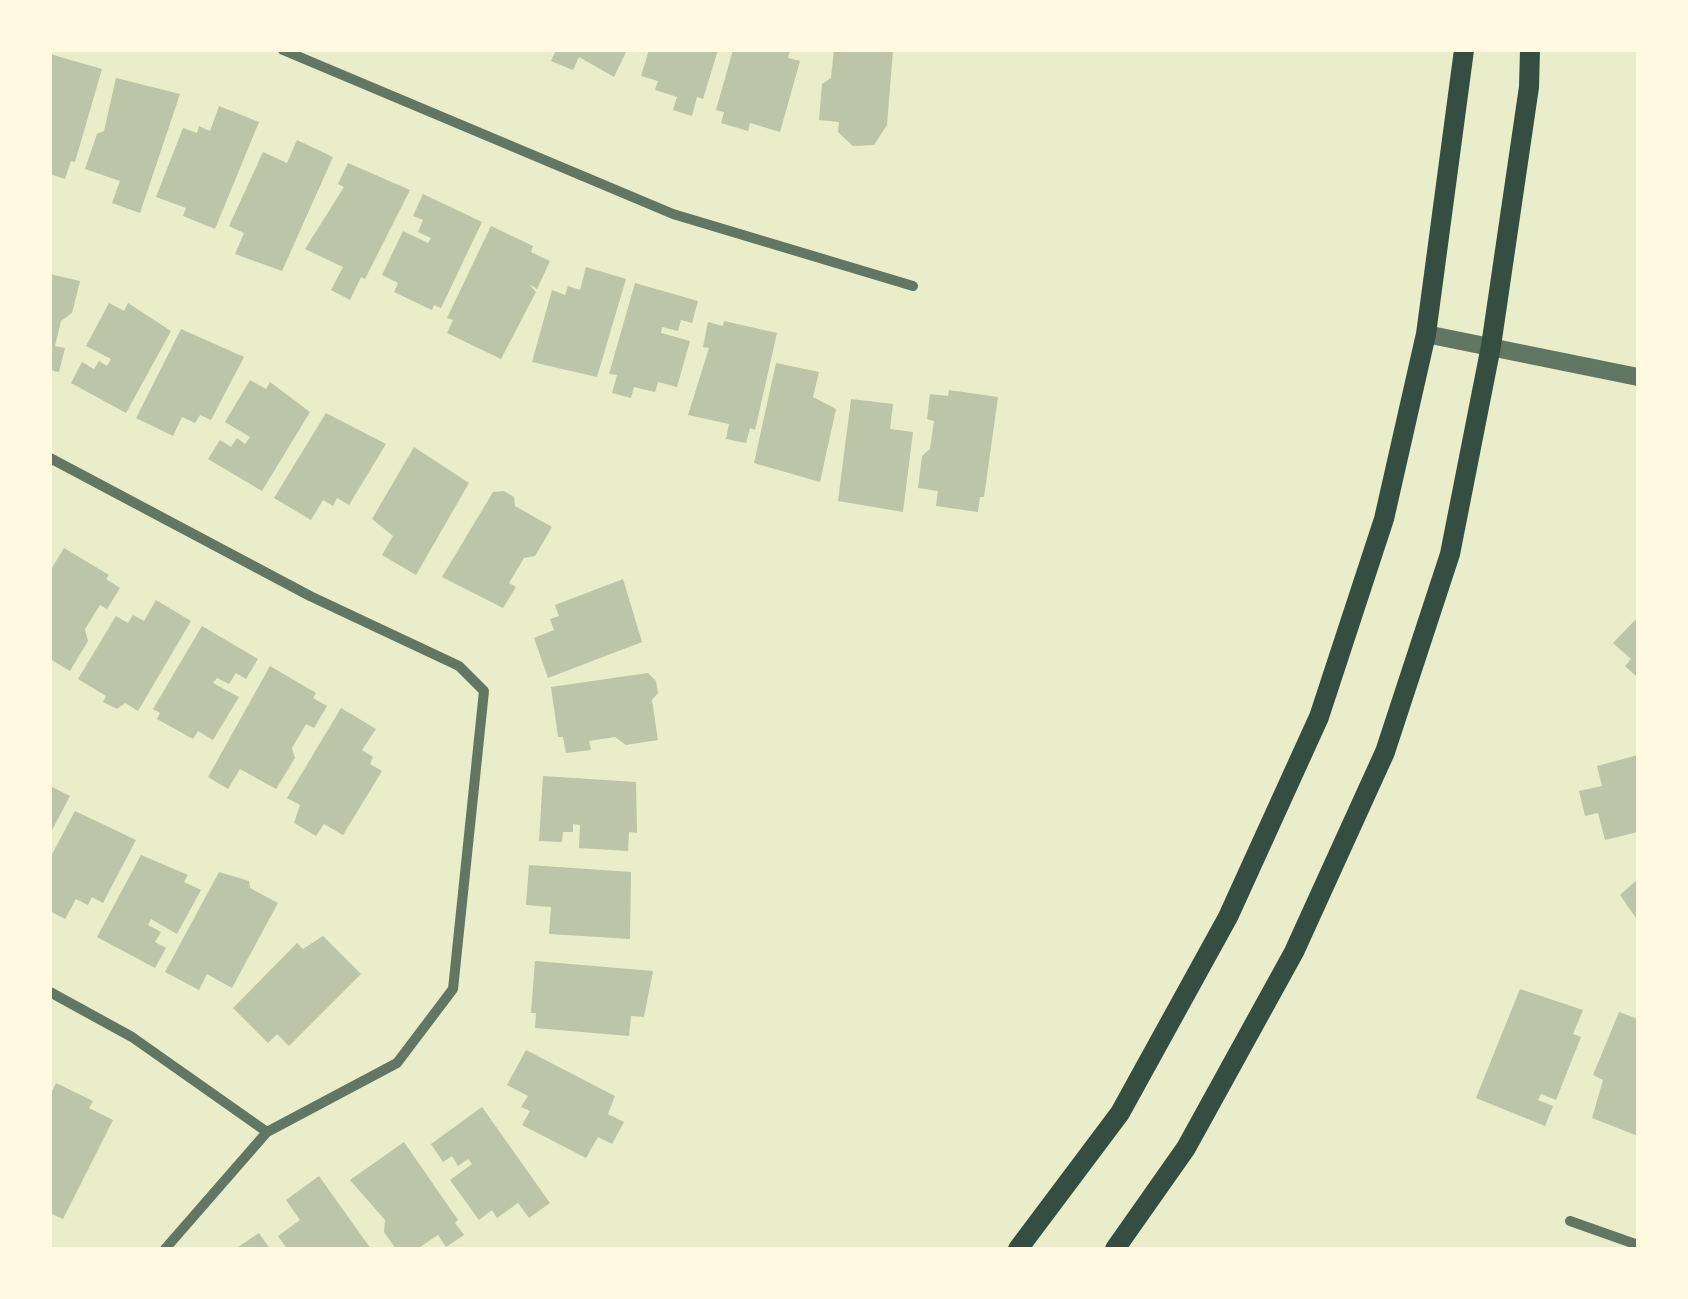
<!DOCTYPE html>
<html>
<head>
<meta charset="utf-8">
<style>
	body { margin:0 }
	#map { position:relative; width:1688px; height:1299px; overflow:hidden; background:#e9edc9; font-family:Manrope,sans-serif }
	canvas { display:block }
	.frame { position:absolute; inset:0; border:52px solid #fefae0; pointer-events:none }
</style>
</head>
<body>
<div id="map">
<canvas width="1688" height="1299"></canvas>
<div class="frame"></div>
</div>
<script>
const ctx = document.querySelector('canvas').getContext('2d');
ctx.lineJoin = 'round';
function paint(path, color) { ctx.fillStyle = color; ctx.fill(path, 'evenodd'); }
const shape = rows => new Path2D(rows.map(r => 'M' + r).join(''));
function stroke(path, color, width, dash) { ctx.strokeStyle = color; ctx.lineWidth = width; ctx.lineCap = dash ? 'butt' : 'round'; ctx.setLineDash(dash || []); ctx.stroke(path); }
paint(shape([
	[556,50,627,50,614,77,579,57,573,70,551,61],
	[649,50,718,50,703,99,697,97,692,116,673,110,677,97,655,90,658,81,641,76],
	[733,50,790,50,788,58,800,61,780,132,750,123,748,131,721,123,724,112,716,110],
	[834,50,893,50,887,125,874,145,853,146,838,132,839,122,819,120,822,84,831,78],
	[50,54,102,69,75,162,71,161,65,179,50,174],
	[116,78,180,94,140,213,112,203,120,181,85,169,97,134,104,131],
	[219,106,259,122,215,229,183,216,186,208,156,197,183,128,197,133,199,126,210,131],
	[297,140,333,157,282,271,235,254,244,233,229,226,263,152,287,163],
	[348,163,410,190,365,279,361,277,350,300,331,290,343,267,305,249,344,187,338,184],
	[423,194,482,222,441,308,434,305,432,310,394,292,398,283,382,275,403,231,428,243,431,238,418,232,423,220,413,216],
	[491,226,533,246,531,252,550,261,537,289,529,284,536,292,501,359,447,333,453,320,447,318],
	[586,267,626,279,597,377,532,362,552,290,565,295,568,286,580,290],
	[50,274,80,281,72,313,61,321,55,346,65,348,59,372,50,370],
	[635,283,698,301,692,323,681,320,678,331,662,327,661,333,690,341,677,387,658,382,655,392,634,387,631,398,612,393,617,375,609,374],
	[109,303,124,311,128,303,171,331,126,413,71,383,82,362,94,369,99,361,107,366,111,359,86,346],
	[724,321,777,333,755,430,750,428,746,443,726,439,729,424,688,415,709,348,703,347,708,322,723,326],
	[181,329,244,357,211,420,200,415,195,423,182,417,173,436,136,418],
	[776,363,819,372,813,397,836,409,820,482,754,463],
	[250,380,266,389,270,382,310,412,262,491,208,459,220,440,231,447,237,438,245,444,250,437,225,422],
	[949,390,998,397,984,497,980,497,978,512,936,506,938,491,918,488,922,456,930,449,934,421,927,419,930,394,948,396],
	[851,399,893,404,890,429,913,432,903,512,838,501],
	[326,413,386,444,349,505,337,498,333,506,323,500,311,520,274,498],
	[414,447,469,483,416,575,382,555,393,536,372,519],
	[504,491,514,497,515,506,552,527,535,556,524,558,509,583,516,587,503,608,442,577,493,492],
	[64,548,109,575,106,579,120,588,107,609,100,605,85,629,88,641,70,671,50,659,50,571],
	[623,579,642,642,548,678,534,638,554,630,550,619,559,616,555,605],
	[156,600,191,621,138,711,125,703,117,709,103,702,106,696,78,679,116,616,128,623,133,615,144,621],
	[1638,617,1638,678,1625,666,1631,659,1613,643],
	[202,626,258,659,246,679,236,673,229,684,217,678,213,683,239,697,213,740,198,731,193,739,157,719,160,713,153,709],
	[270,666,316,693,313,698,327,706,314,728,306,724,292,748,295,758,276,789,240,769,228,789,208,777],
	[648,673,656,681,658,693,652,700,658,740,626,745,615,737,589,741,591,750,566,753,563,737,558,737,551,687],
	[341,708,376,729,362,750,373,757,370,764,382,771,343,835,324,824,316,836,294,823,300,805,287,798],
	[1638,755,1638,832,1605,840,1598,813,1585,816,1579,791,1602,786,1597,766],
	[543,776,636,782,637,833,629,832,628,851,579,848,580,825,573,824,573,832,563,832,562,842,539,841],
	[52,787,70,796,50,834,50,791],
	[75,811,136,840,103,903,92,897,88,905,76,899,65,919,50,911,50,858],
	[141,855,188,875,184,882,201,890,177,934,151,919,148,925,161,932,155,942,166,948,155,968,97,937],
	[529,865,631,872,630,939,549,934,551,907,526,905],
	[219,872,249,881,250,888,278,903,232,988,207,974,199,990,165,972],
	[1638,879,1638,921,1620,895],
	[323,936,361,974,289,1046,277,1034,268,1043,233,1008,297,943,303,949],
	[535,961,653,971,644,1017,631,1016,629,1036,535,1028,536,1013,531,1013],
	[1520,989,1583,1010,1573,1034,1581,1037,1556,1100,1541,1094,1538,1100,1553,1106,1545,1126,1476,1098],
	[1619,1012,1638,1019,1638,1136,1592,1118,1603,1080,1593,1075],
	[526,1050,615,1096,608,1114,624,1122,612,1144,598,1137,586,1158,522,1125,530,1111,521,1107,528,1096,507,1085],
	[56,1083,93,1101,89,1108,113,1120,63,1219,50,1213,50,1095],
	[482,1107,550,1203,529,1218,518,1203,497,1218,492,1210,479,1220,450,1180,472,1164,468,1159,458,1166,452,1156,443,1162,431,1144],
	[404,1142,458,1220,455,1223,464,1235,446,1247,438,1235,417,1249,396,1249,384,1232,385,1220,350,1180],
	[319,1176,371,1249,287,1249,278,1236,300,1220,286,1200],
	[259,1233,270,1249,235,1249]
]), '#bcc5a7');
stroke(shape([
	[283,50,673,214,913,286],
	[50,458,310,596,459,666,484,691,453,989,397,1063,267,1132,165,1249],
	[50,992,132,1037,267,1132],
	[1570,1221,1638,1245]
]), '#617663', 10);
stroke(shape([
	[1426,334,1638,377]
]), '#617663', 18);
stroke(shape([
	[1018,1249,1120,1113,1228,917,1319,717,1384,519,1426,334,1464,50],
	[1115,1249,1186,1148,1294,952,1385,752,1450,554,1491,346,1529,87,1530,50]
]), '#344e41', 20);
</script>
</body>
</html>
